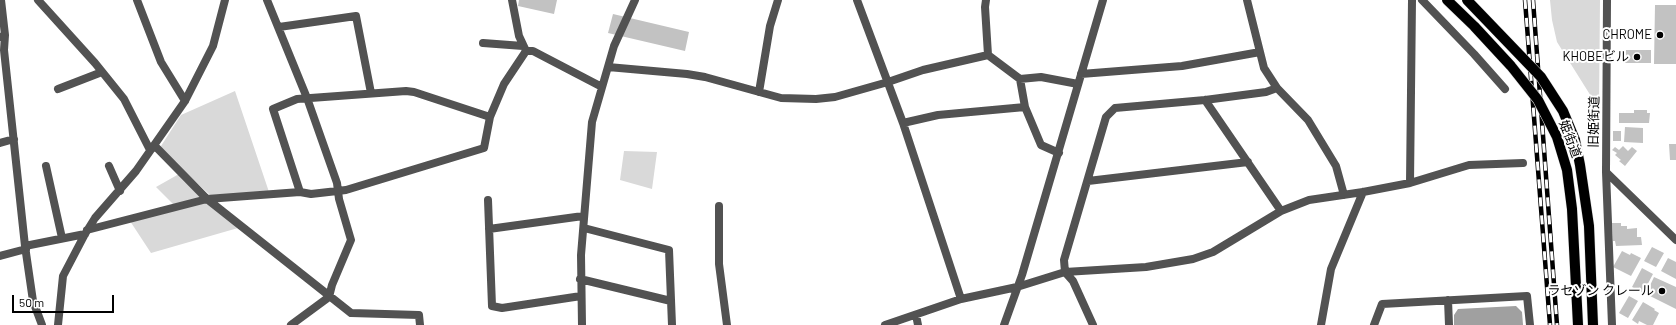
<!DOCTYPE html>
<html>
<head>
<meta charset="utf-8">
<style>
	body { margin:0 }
	#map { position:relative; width:1676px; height:325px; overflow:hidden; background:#fff; font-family:Barlow,sans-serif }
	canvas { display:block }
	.scale { position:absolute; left:12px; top:295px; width:102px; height:18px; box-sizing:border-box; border:2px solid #000; border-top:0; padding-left:5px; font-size:12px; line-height:14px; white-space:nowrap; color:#000; -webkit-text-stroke:3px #fff; paint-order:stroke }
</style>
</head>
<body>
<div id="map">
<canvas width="1676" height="325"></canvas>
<div class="scale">50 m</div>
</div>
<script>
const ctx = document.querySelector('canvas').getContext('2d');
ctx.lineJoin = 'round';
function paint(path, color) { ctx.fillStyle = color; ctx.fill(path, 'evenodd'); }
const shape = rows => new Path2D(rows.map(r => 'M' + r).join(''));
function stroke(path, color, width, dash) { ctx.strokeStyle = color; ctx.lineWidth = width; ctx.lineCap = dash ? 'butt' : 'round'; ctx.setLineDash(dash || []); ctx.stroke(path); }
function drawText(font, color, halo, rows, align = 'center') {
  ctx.font = font + ' Barlow,"Noto Sans JP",sans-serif'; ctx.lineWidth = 4; ctx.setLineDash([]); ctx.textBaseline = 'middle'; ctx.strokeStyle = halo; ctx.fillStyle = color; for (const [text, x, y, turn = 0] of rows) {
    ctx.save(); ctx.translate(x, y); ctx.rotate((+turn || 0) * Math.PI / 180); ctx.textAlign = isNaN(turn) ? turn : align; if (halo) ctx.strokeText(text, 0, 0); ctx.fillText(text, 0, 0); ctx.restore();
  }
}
paint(shape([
	[1550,0,1600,0,1599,109,1557,42,1552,20],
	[235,91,269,192,210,195,163,152,161,146,181,115],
	[624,151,657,152,652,189,620,180],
	[179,174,203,198,174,205,156,187],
	[209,202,238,228,151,253,130,221]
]), '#d9d9d9');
paint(shape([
	[1516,306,1522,312,1523,325,1454,325,1454,315,1458,309]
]), '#a0a0a0');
paint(shape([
	[519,0,557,0,554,14,518,6],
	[1655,5,1676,5,1676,64,1654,64],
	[613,14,689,32,685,51,608,33],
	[1626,50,1651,50,1651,63,1625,63,1626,58,1622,57],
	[1634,110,1647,110,1647,113,1650,113,1649,123,1619,123,1619,113,1634,113],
	[1625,127,1643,128,1643,143,1624,142],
	[1613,131,1621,131,1621,141,1613,141],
	[1669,144,1676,144,1676,160,1670,160],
	[1623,146,1628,151,1632,147,1637,151,1625,166,1619,161,1621,160,1615,155,1617,153,1612,150,1615,147,1619,150],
	[1612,223,1621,223,1621,226,1627,226,1627,229,1637,228,1637,237,1641,237,1642,245,1616,246,1615,241,1613,241],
	[1652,247,1664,253,1656,267,1644,261],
	[1622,251,1630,255,1631,253,1641,258,1631,276,1613,267],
	[1668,258,1676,262,1676,279,1661,271],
	[1642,268,1653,274,1643,293,1632,287],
	[1654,277,1676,287,1676,309,1646,294],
	[1629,296,1638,301,1628,318,1619,313],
	[1643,302,1655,309,1654,310,1659,313,1653,325,1647,325,1639,321,1638,324,1632,320]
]), '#c2c2c2');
const primary = shape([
	[1557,137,1567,170,1572,209,1578,325],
	[1575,140,1580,165,1589,226,1593,325]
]);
stroke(primary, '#dbdbdb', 11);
stroke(shape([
	[1,0,5,35],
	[38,0,95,63,124,99,150,150],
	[137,0,161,62,185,101],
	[267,0,307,98,337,183,339,199,351,240,332,285,329,297,291,325],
	[512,0,519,36,526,51],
	[857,0,903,123,961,299],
	[986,0,985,7,988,55],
	[1247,0,1264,68,1277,88,1308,120,1336,166,1344,195],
	[1422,0,1474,54,1505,89],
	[1607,0,1606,172,1676,240],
	[279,27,356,16,371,93],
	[0,37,5,35,4,50,25,246,33,301,42,325],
	[483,43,523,46],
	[608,67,687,74,705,77,781,98,816,99,835,97,888,82,923,70,988,55,1020,79,1025,107,1041,145,1059,153],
	[1081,74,1182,66,1260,52],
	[1020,79,1041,77,1078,84],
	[58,89,102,72],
	[759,92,770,26,778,0],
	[1205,100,1281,211],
	[490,117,414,92,406,91,297,99,273,109,300,192,311,194,346,190,484,148,490,117,504,84,526,51,533,51,602,87],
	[903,123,938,115,1025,107],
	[0,143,14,139],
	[154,145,207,199,351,313,419,315,420,325],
	[46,166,62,238],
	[109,166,120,191],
	[1606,172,1612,325],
	[1088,181,1248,162],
	[1410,183,1412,0],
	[488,200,492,306,502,308,581,296],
	[719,206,719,264,727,325],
	[584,228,669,250,672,325],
	[489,229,583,216],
	[87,230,207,199,300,192],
	[25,246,85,234],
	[0,256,26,249],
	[580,279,671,301],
	[1448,300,1449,325],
	[916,315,918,325],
	[58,325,63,276,85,234,95,218,136,171,185,101,213,46,225,0],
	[582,325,581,255,592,122,614,46,635,0],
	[885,325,961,299,1017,287,1065,272,1146,267,1193,259,1213,252,1281,211,1309,200,1363,192,1410,183,1469,165,1523,163],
	[1004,325,1022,275,1103,0],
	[1093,325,1073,281,1065,272,1064,260,1106,117,1115,108,1205,100,1266,92,1277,88],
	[1321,325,1331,269,1363,192],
	[1374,325,1382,304,1527,296,1530,325]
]), '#525252', 8);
stroke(primary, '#000', 10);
const rail = shape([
	[1525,0,1550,325],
	[1533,0,1557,325]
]);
stroke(rail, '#000', 4.5);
stroke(rail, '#fff', 3, [9]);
const primaryBridge = shape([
	[1447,0,1474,26,1511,66,1538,100,1557,137],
	[1467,0,1541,77,1563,111,1575,140]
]);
stroke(primaryBridge, '#dbdbdb', 11, []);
stroke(primaryBridge, '#000', 10);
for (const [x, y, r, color] of [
	[1660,35,4,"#000"],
	[1637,57,4,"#000"],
	[1662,291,4,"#000"]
]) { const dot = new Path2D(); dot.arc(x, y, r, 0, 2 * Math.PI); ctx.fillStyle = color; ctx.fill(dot); stroke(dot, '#fff', 1.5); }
drawText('13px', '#000', '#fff', [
	["CHROME",1652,35],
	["KHOBEビル",1629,57],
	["ラセゾン クレール",1654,291]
], 'right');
drawText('13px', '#000', '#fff', [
	["旧姫街道",1594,122,-89],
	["姫街道",1570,139,69]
]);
</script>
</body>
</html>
